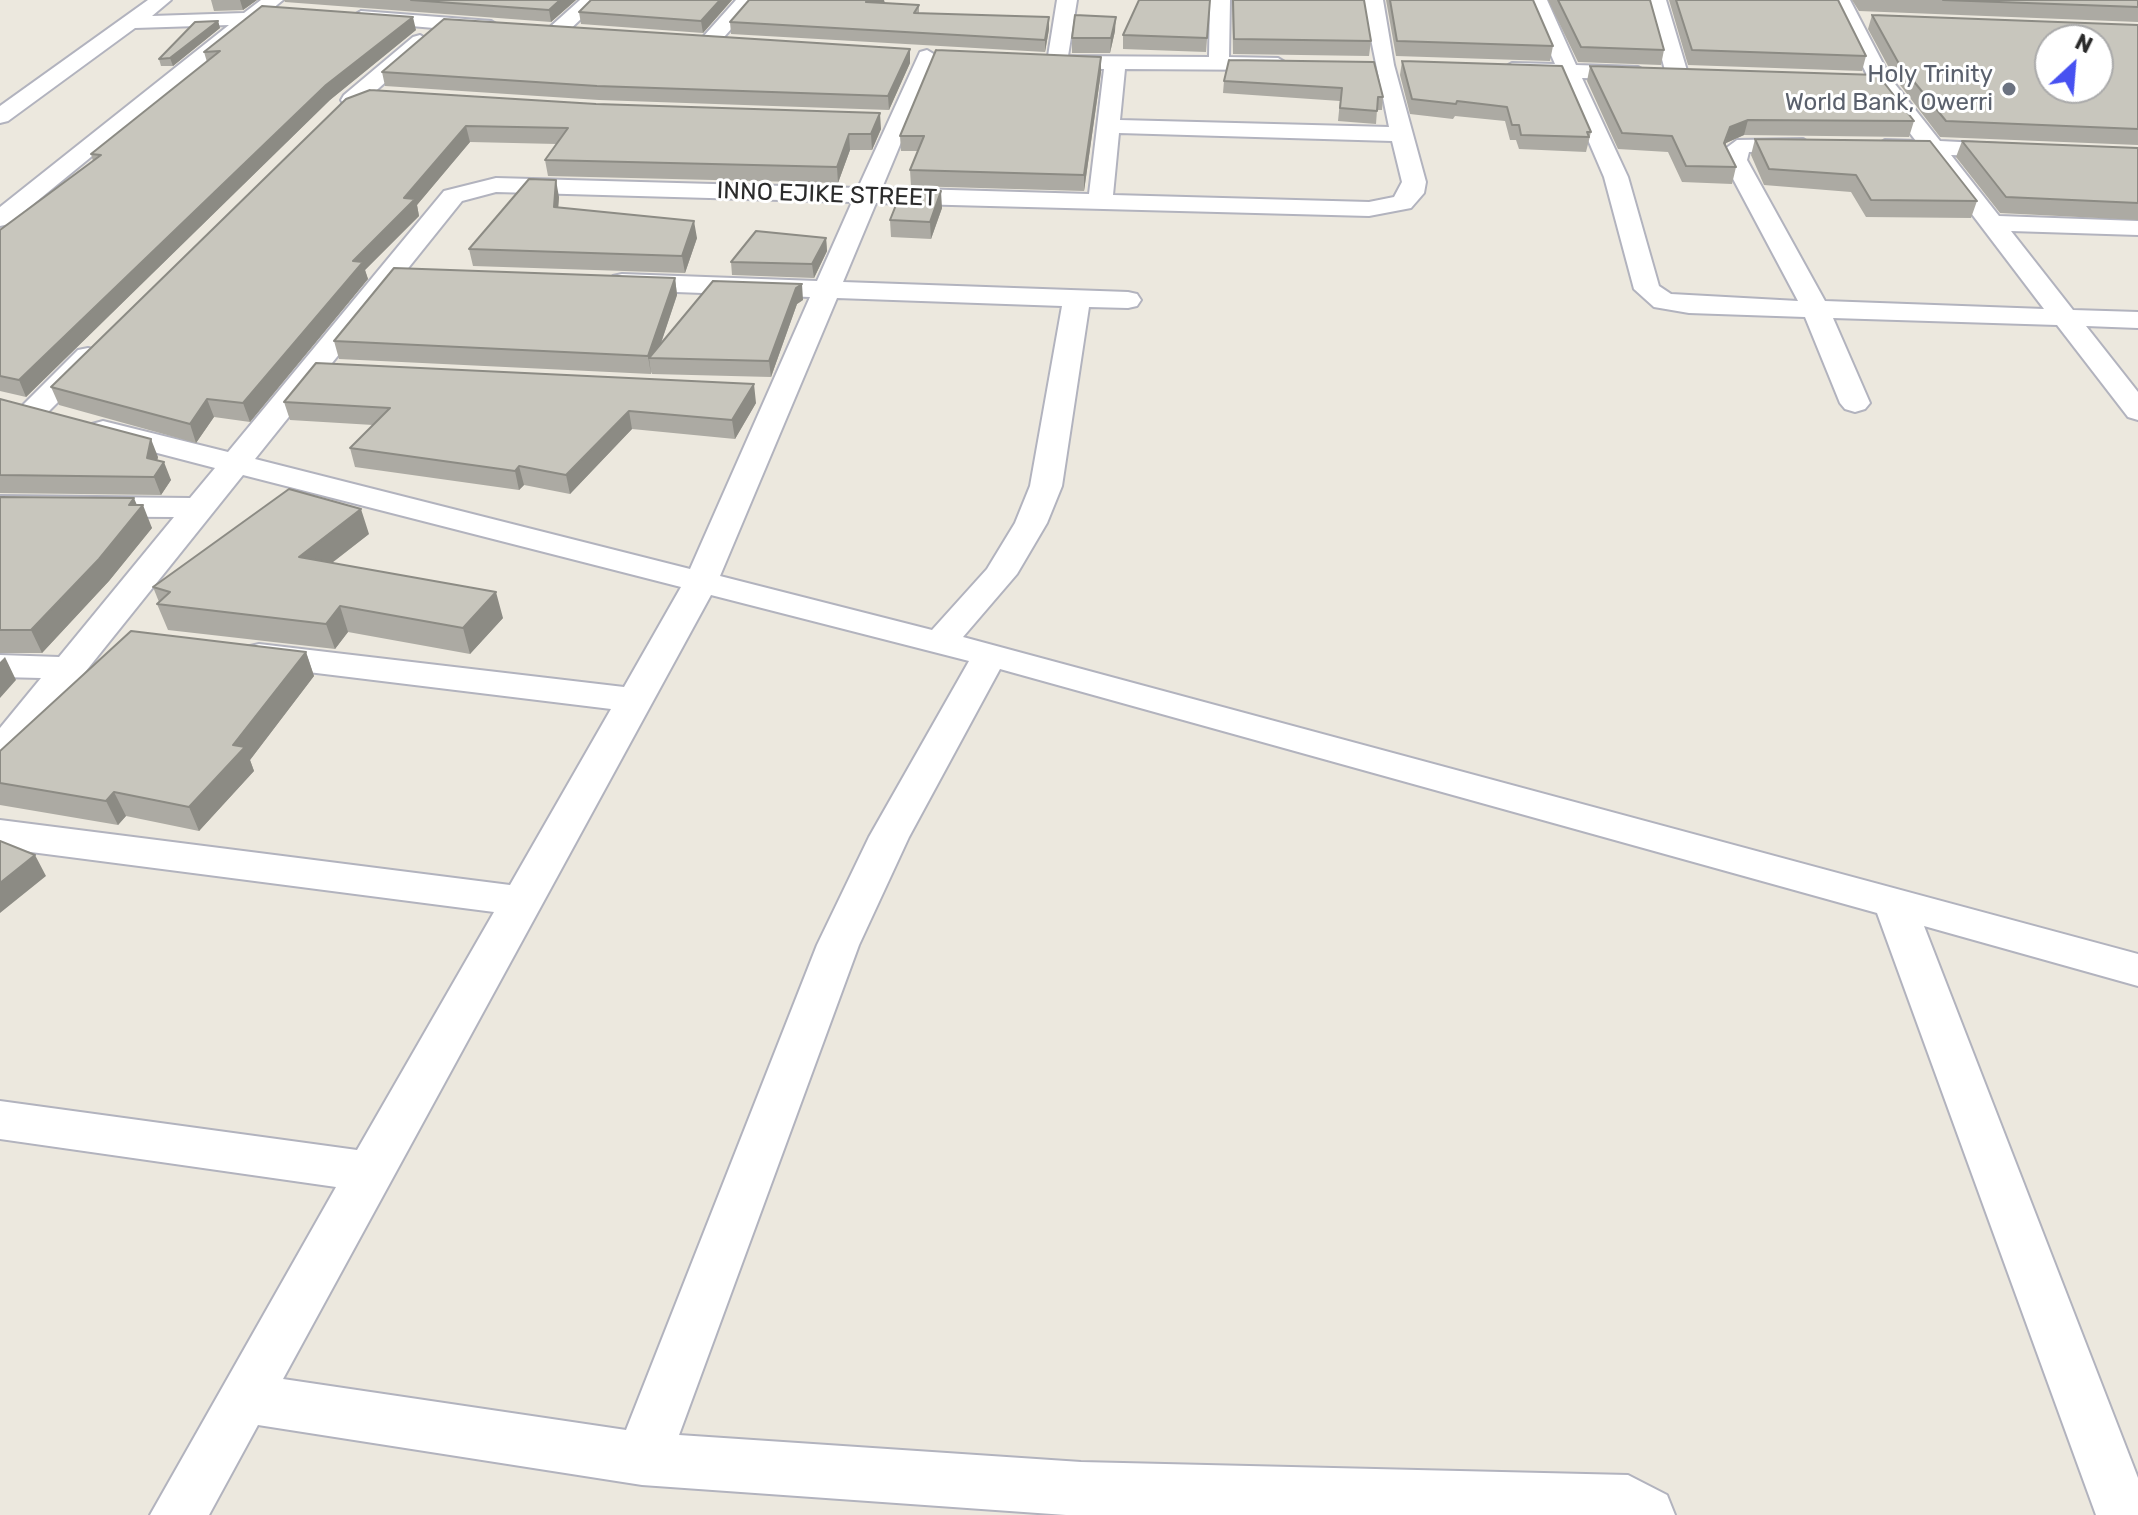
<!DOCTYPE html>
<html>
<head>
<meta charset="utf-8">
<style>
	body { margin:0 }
	#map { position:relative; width:2138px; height:1515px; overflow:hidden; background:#ece8de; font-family:Rubik,sans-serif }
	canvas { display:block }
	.north { position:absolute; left:2034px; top:24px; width:80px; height:80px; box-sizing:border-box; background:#fff; border:2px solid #aaa; border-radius:50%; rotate:26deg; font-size:22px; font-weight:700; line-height:32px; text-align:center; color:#2b2b2b }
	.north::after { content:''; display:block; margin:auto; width:28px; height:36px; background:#4751f1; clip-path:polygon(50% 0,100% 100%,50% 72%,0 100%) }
</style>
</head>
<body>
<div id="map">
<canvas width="2138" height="1515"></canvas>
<div class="north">N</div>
</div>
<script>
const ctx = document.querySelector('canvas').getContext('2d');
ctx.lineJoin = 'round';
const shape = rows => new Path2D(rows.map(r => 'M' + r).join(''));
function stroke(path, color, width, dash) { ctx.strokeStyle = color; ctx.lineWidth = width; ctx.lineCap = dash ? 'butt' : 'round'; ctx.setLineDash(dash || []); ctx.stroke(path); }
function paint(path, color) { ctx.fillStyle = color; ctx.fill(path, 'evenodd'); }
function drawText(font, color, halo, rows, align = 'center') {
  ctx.font = font + ' Rubik,sans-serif'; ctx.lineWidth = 6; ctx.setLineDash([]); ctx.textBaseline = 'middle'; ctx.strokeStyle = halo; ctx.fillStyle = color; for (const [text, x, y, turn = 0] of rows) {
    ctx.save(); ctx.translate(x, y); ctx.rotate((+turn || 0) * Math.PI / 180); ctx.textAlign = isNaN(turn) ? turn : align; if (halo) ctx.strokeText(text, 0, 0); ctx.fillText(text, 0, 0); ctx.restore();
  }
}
const minor = shape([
	[148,0,171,0,152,16,244,13,261,0,283,0,9,224,0,226,0,207,229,25,135,28,8,121,0,123,0,106,148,0],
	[580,0,601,0,564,35,550,35,547,31,550,27,580,0],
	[736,0,757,0,716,46,702,46,699,42,702,38,736,0],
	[1057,0,1077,0,1068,56,1209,57,1210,0,1230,0,1229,57,1278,58,1288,64,1278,70,1125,69,1120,120,1389,127,1363,0,1383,0,1394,65,1426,182,1424,193,1411,208,1369,216,876,203,843,282,1128,292,1137,294,1141,300,1137,306,1128,308,1089,307,1062,486,1047,523,1017,574,963,637,2138,954,2138,986,1924,926,2138,1478,2138,1515,2096,1515,1877,913,1000,669,909,837,859,945,679,1435,1081,1462,1628,1475,1667,1495,1675,1515,1066,1515,642,1485,258,1425,209,1515,150,1515,336,1187,0,1139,0,1101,357,1150,494,912,0,848,0,820,510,885,611,709,259,666,246,663,241,655,246,647,259,644,624,687,681,587,243,475,13,762,0,765,0,728,41,678,0,677,0,655,59,657,174,517,0,516,0,496,190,498,215,468,92,436,88,430,92,424,103,421,228,452,444,191,496,178,858,188,920,52,927,50,937,56,882,188,1089,194,1104,69,1048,68,1038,62,1048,56,1057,0],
	[1119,133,1392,141,1402,182,1394,197,1369,202,1113,195,1119,133],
	[496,192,852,202,817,281,622,274,613,276,609,282,613,288,622,290,810,297,690,569,255,459,462,201,496,192],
	[837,298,1062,306,1030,486,1015,523,987,569,932,630,720,576,837,298],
	[711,595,969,661,869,837,817,945,626,1430,283,1379,711,595],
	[1527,0,1547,0,1576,65,1638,67,1649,73,1638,79,1582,78,1628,177,1659,286,1671,294,1798,301,1723,160,1725,149,1737,140,1803,139,1814,146,1811,151,1749,152,1747,160,1825,301,2044,309,1927,155,1885,154,1874,147,1885,140,1916,141,1870,81,1830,0,1850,0,1891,79,1940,141,2019,145,2023,150,2011,157,1951,155,1999,216,2138,221,2138,235,2011,231,2073,310,2138,312,2138,328,2086,326,2138,392,2138,420,2128,417,2057,325,1833,318,1870,403,1865,409,1855,412,1845,409,1840,403,1805,317,1689,313,1654,307,1634,289,1604,177,1561,77,1512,75,1501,69,1512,63,1555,64,1527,0],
	[1646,0,1666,0,1688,74,1684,78,1670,78,1666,74,1646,0],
	[361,11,491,21,501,27,491,33,354,21,351,17,361,11],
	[420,35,430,41,427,45,360,105,344,105,341,100,344,95,413,37,420,35],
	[88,348,98,350,102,356,98,362,43,417,23,417,18,411,23,405,78,350,88,348]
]);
stroke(minor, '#b2b3be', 4);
paint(minor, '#fff');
paint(shape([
	[211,0,257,0,243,10,214,11],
	[284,0,576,0,551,22,285,2],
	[732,0,703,33,581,24,579,12],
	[1210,0,1206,52,1123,49,1123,35],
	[1232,0,1364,0,1371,41,1369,56,1233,54],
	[1386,0,1533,0,1553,46,1550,61,1396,56],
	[1548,0,1650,0,1664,50,1661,65,1578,62],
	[1669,0,1838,0,1866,56,1862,71,1688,65],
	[1852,0,2138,0,2138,22,1859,11],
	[884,3,919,5,919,13,1049,29,1045,52,731,34,730,22],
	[1872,15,2138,25,2138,145,1940,137,1894,77,1868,29],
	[218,21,220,28,173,66,161,66,159,59],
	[416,30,330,100,26,397,0,391,0,230,93,161,91,154,207,62,204,52],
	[1115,31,1110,53,1072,53,1072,38],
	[1229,60,1383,97,1382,110,1377,110,1376,124,1338,121,1340,101,1223,93,1224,81],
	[1402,61,1591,132,1586,152,1519,149,1516,140,1510,140,1505,121,1455,116,1453,119,1410,114,1400,75],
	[910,63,889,110,599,100,385,86,382,72],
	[1590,66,1914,121,1909,137,1744,135,1726,143,1725,145,1736,167,1732,184,1682,182,1668,152,1618,149,1587,81],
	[1101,72,1084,191,911,186,910,170,918,151,901,151,900,136],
	[346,99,881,129,872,150,850,150,838,183,548,176,545,160,557,144,470,142,417,205,419,216,365,270,368,279,250,422,214,417,196,443,59,405,51,387],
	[1755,139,1977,201,1971,218,1866,217,1851,192,1764,185,1751,155],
	[1962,141,2138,148,2138,220,2000,213,1956,157],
	[559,197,558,207,697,238,685,273,473,266,469,249],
	[942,208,931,239,891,237,890,220],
	[826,238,827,251,814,278,732,275,731,262],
	[675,278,677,295,661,343,803,300,797,304,771,377,652,374,651,372,651,374,339,359,334,341],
	[0,399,158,457,157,460,171,480,161,495,0,493],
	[284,402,756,403,735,439,632,429,570,494,524,485,519,490,355,467,350,448,373,425,290,420],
	[0,497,137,505,152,528,109,581,42,653,0,653],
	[369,534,332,563,503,618,470,654,348,632,335,649,168,630,157,604,159,602,153,587],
	[306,652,314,676,250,760,254,771,199,831,126,816,118,825,0,805,0,751]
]), '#acaaa3');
paint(shape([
	[240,0,257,0,243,10],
	[560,0,576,0,551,22,549,10],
	[720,0,732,0,703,33,701,21],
	[870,0,884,0,885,3,866,2],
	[413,17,416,30,330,100,26,397,19,380,326,85],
	[1049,17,1049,29,1045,52,1045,40],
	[1116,17,1115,31,1110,53,1111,38],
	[218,21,220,28,173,66,170,58],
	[910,49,910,63,889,110,888,96],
	[1101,57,1101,72,1084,191,1084,175],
	[880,113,881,129,872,150,871,134],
	[1748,120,1744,135,1726,143,1720,159,1730,127],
	[466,126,470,142,417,205,419,216,365,270,368,279,250,422,243,403,353,261,404,198],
	[849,134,850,150,838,183,837,167],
	[556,180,559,197,557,224,554,207],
	[941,191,942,208,931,239,930,222],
	[694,221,697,238,685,273,682,256],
	[826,238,827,251,814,278,812,264],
	[675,278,677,295,656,358,649,358,651,374,648,356],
	[802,284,803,300,797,304,771,377,769,361,796,288],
	[754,384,756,403,735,439,732,420],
	[207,399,214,417,196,443,190,424],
	[629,411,632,429,570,494,566,475],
	[151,439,158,457,154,475,147,458],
	[164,462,171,480,161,495,154,477],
	[519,466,524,485,519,490,515,471],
	[134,498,139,510,143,505,152,528,109,581,42,653,31,630],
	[361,509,369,534,307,582,299,557],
	[496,592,503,618,470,654,463,628],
	[340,606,348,632,335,649,326,624],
	[306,652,314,676,250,760,254,771,199,831,189,807,233,745],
	[5,657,16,680,0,698,0,662],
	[114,792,126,816,118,825,106,801],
	[35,855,46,876,0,913,0,883]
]), '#8c8b84');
const building = shape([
	[411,0,560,0,549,10,411,0],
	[591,0,720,0,701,21,579,12,591,0],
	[749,0,870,0,866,2,919,5,914,13,1049,17,1045,40,730,22,749,0],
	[1139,0,1210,0,1207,38,1123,35,1139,0],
	[1233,0,1364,0,1371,41,1234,39,1233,0],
	[1390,0,1533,0,1553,46,1397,41,1390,0],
	[1558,0,1650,0,1664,50,1581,47,1558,0],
	[1676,0,1838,0,1866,56,1692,50,1676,0],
	[1943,0,2138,0,2138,7,1943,0],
	[262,6,413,17,326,85,19,380,0,376,0,230,101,155,91,154,220,51,204,52,262,6],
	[1075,15,1116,17,1111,38,1072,38,1075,15],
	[1872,15,2138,25,2138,129,1946,121,1898,62,1872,15],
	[2050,40,2098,40,2098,88,2050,88,2050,40],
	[444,19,910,49,888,96,597,86,382,72,444,19],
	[218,21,170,58,159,59,195,22,218,21],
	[936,50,1101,57,1084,175,910,170,924,136,900,136,936,50],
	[1229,60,1374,62,1383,97,1378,97,1377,111,1340,108,1342,88,1224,81,1229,60],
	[1402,61,1562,66,1591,132,1587,132,1589,137,1521,135,1519,125,1512,125,1507,107,1457,101,1456,104,1412,99,1402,61],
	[1590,66,1878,75,1914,121,1748,120,1730,127,1724,143,1736,167,1686,166,1672,136,1622,133,1590,66],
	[370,90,596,104,880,113,871,134,849,134,837,167,545,160,568,128,466,126,404,198,415,199,353,261,363,262,243,403,207,399,190,424,51,387,346,99,370,90],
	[1755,139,1930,141,1977,201,1871,200,1856,175,1769,169,1755,139],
	[1962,141,2138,148,2138,203,2006,197,1962,141],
	[529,179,556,180,554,207,694,221,682,256,469,249,529,179],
	[902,190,941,191,930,222,890,220,902,190],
	[756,231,826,238,812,264,731,262,756,231],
	[394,268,675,278,648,356,334,341,394,268],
	[713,281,802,284,796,288,769,361,649,358,713,281],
	[316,363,754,384,732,420,629,411,566,475,519,466,515,471,350,448,390,408,284,402,316,363],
	[0,399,151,439,147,458,164,462,154,477,0,475,0,399],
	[289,489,361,509,299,557,496,592,463,628,340,606,326,624,157,604,170,592,153,587,289,489],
	[0,497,134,498,129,505,143,505,99,559,31,630,0,630,0,497],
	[131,631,306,652,233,745,245,747,189,807,114,792,106,801,0,783,0,751,131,631],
	[0,841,35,855,0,883,0,841]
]);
paint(building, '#c8c6bd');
stroke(building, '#8c8b84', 2);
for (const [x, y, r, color] of [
	[2009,89,8,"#6b7280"]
]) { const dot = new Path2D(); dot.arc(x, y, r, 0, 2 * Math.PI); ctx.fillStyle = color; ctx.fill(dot); stroke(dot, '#fff', 3); }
drawText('24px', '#5b616d', '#fff', [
	["Holy Trinity",1993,75],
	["World Bank, Owerri",1993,103]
], 'right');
drawText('24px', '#2b2b2b', '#fff', [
	["INNO EJIKE STREET",827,195,2]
]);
</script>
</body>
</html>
